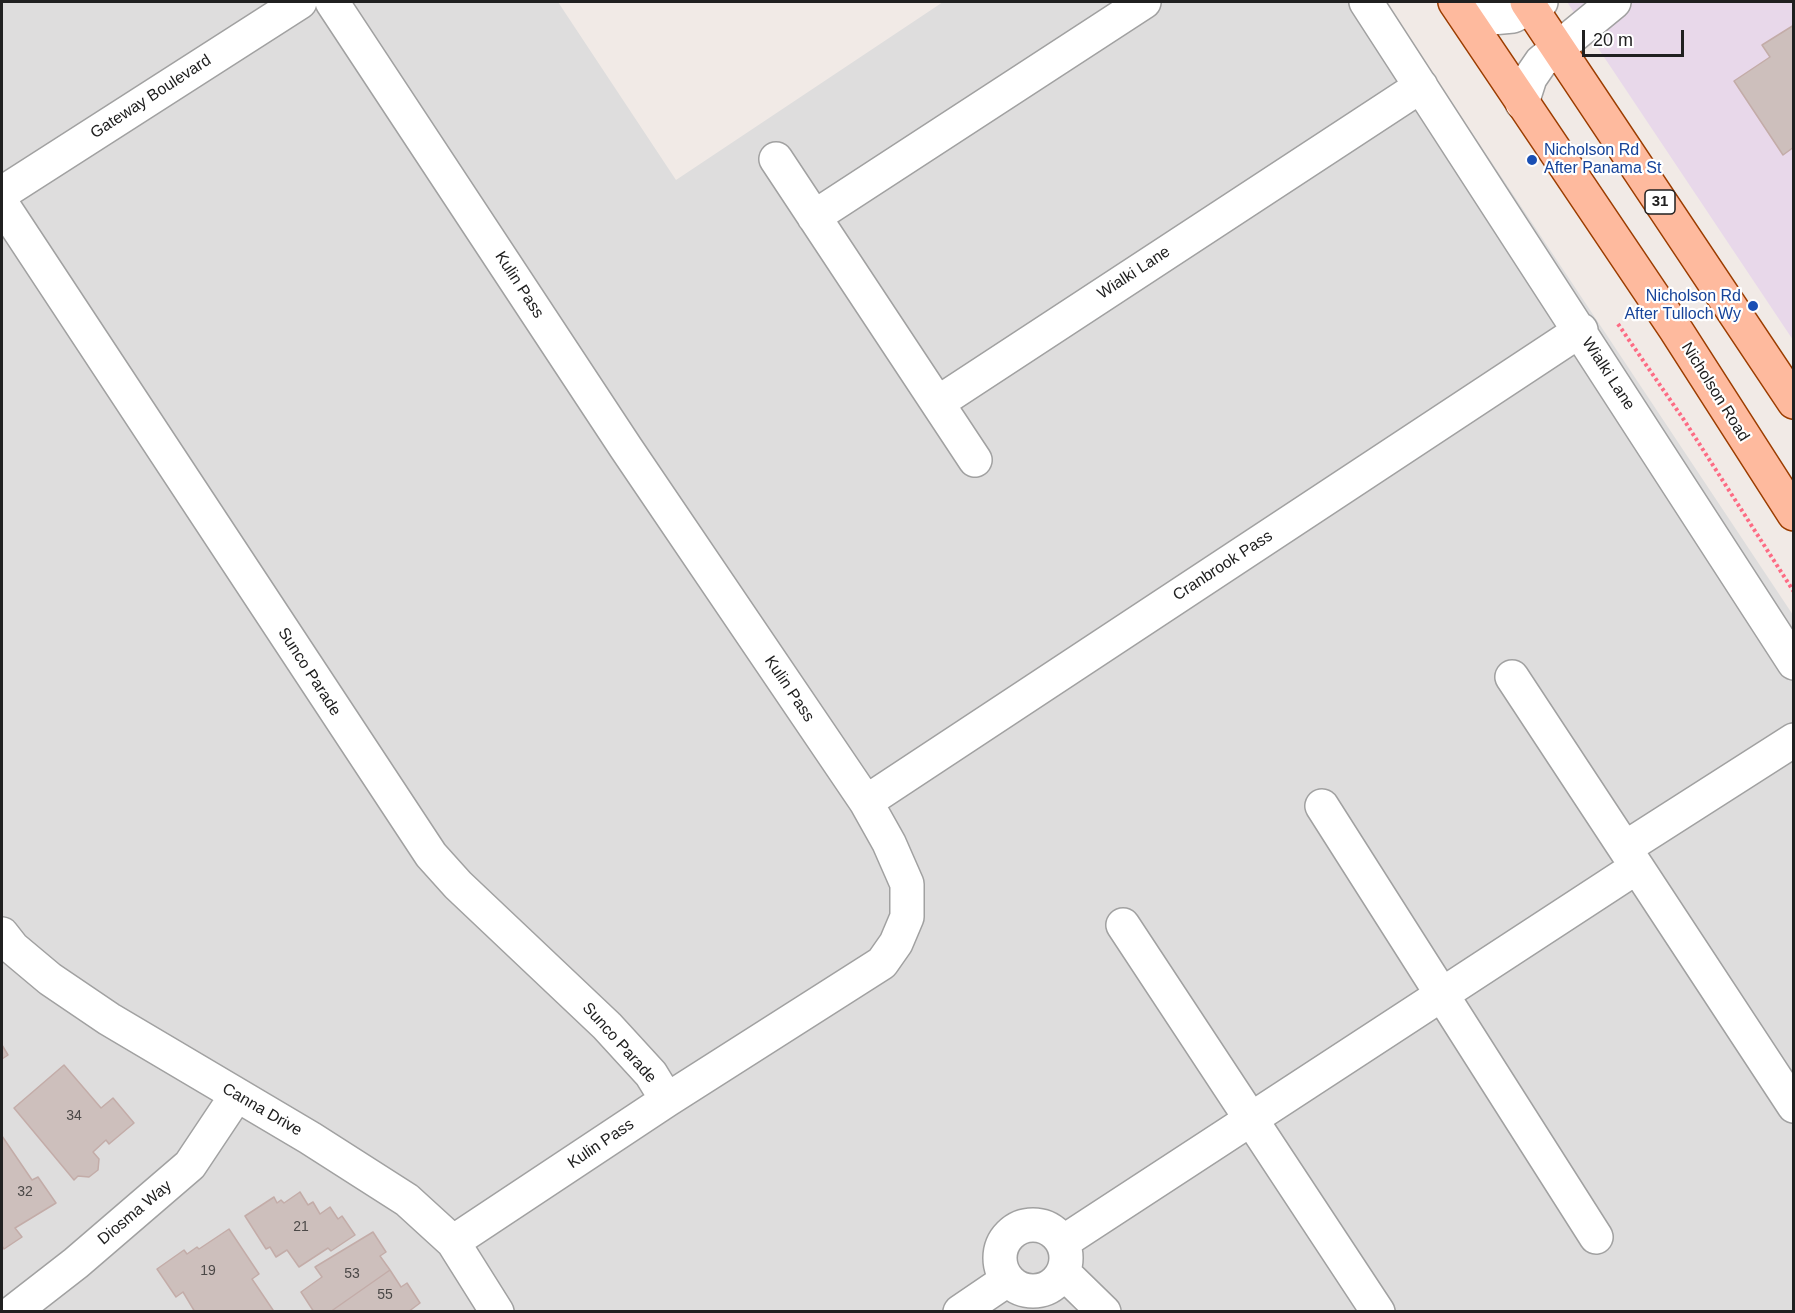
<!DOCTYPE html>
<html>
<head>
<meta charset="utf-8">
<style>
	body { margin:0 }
	#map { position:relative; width:1795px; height:1313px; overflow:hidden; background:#f1eae6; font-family:Helvetica,sans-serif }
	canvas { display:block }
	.frame { position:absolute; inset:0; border:3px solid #202020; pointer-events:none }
	.scale { position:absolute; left:1582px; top:30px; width:102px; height:27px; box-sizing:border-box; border:3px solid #202020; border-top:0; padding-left:8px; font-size:18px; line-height:21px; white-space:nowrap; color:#202020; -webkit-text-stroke:4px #fff; paint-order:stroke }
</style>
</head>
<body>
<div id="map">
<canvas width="1795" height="1313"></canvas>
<div class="frame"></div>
<div class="scale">20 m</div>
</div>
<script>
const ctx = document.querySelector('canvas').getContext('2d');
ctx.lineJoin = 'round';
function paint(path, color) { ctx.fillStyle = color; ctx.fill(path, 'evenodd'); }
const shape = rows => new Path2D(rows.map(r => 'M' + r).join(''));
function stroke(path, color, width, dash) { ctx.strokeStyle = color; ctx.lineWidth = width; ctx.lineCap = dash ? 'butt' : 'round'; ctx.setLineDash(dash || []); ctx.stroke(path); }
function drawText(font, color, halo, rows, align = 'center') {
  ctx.font = font + ' Helvetica,sans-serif'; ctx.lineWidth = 4.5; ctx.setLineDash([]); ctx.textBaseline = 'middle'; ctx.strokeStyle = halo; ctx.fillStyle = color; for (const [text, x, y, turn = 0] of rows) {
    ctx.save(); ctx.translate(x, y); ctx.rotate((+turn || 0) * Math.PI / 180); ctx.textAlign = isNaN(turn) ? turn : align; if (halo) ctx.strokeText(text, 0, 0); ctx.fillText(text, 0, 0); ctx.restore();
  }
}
paint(shape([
	[2,2,558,2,676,180,943,2,1385,2,1793,615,1793,1311,2,1312]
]), '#dedddd');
paint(shape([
	[1567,2,1793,2,1793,340,1600,51]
]), '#e8d8ea');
const building = shape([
	[1794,25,1794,147,1783,155,1734,81,1770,57,1762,45,1794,25],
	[2,1045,8,1055,2,1059,2,1045],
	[64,1065,101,1108,113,1098,134,1123,109,1144,106,1140,93,1152,99,1159,98,1170,89,1177,78,1176,74,1180,14,1108,64,1065],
	[2,1136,32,1180,38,1177,56,1203,15,1228,22,1237,4,1249,2,1246,2,1136],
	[300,1192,308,1205,313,1202,320,1214,330,1207,338,1219,342,1216,355,1235,331,1251,328,1248,299,1267,287,1250,276,1257,270,1247,266,1249,245,1216,274,1197,277,1203,281,1200,284,1203,300,1192],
	[229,1229,259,1274,252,1279,273,1310,271,1312,195,1312,183,1292,176,1297,157,1269,184,1250,187,1254,197,1247,199,1249,229,1229],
	[373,1232,386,1252,380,1256,390,1270,330,1312,314,1312,301,1292,322,1277,315,1267,373,1232],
	[390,1270,401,1287,407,1283,420,1303,408,1312,330,1312,390,1270]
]);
paint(building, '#cdbfbc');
stroke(building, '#c3aca8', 1.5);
const street = shape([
	[332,2,626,448,866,802,889,843,907,884,907,917,896,943,882,963,667,1100,453,1242],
	[1366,2,1794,663],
	[1463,13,1481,19,1513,16,1541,2],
	[1522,103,1530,78,1541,62,1614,2],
	[776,159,975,460],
	[2,193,300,2],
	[2,204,431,855,458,885,607,1026,651,1074,667,1100],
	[814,217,1144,2],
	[939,402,1421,86],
	[866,802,1581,330],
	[1322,806,1596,1237],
	[1625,848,1794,740],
	[1637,867,1794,1106],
	[1123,925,1378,1312],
	[2,934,13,948,50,979,109,1019,310,1138,407,1200,453,1242,497,1312],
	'1000 1258a33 33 0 1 1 66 0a33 33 0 1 1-66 0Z',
	[1063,1242,1637,867,1512,677],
	[1064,1273,1104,1312],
	[13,1312,76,1263,190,1165,236,1096],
	[960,1312,1007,1280]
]);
const primary = shape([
	[1455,2,1676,330,1794,514],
	[1527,2,1794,402]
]);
stroke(street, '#a1a1a1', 36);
stroke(primary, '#9c3d00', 36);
stroke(shape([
	[1618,324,1684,420,1794,592]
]), '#fd6b84', 4, [3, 3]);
stroke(street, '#fff', 33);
stroke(primary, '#feba9e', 33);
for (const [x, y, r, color] of [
	[1532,160,6,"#1a4fb4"],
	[1753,306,6,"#1a4fb4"]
]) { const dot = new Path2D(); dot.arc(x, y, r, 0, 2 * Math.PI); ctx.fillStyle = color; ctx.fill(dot); stroke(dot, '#fff', 2); }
drawText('14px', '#4b4847', null, [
	["34",74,1116],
	["32",25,1192],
	["21",301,1227],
	["19",208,1271],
	["53",352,1274],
	["55",385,1295]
]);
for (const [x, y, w] of [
	[1660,202,30]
]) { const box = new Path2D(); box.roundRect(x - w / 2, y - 12, w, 24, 4.5); ctx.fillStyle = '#fff'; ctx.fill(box); stroke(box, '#202020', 1.5); }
drawText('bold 15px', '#202020', null, [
	["31",1660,202]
]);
drawText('16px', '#202020', '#fff', [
	["Gateway Boulevard",151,97,-33],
	["Wialki Lane",1134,273,-33],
	["Kulin Pass",519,285,57],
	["Wialki Lane",1608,374,57],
	["Nicholson Road",1715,392,58],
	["Cranbrook Pass",1223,566,-33],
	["Sunco Parade",309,672,57],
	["Kulin Pass",789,689,56],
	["Sunco Parade",619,1043,48],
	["Canna Drive",262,1110,30],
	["Kulin Pass",601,1144,-34],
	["Diosma Way",135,1213,-40]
]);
drawText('16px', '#164399', '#fff', [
	["Nicholson Rd",1544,151],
	["After Panama St",1544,169],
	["Nicholson Rd",1741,297,"right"],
	["After Tulloch Wy",1741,315,"right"]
], 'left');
</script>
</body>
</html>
